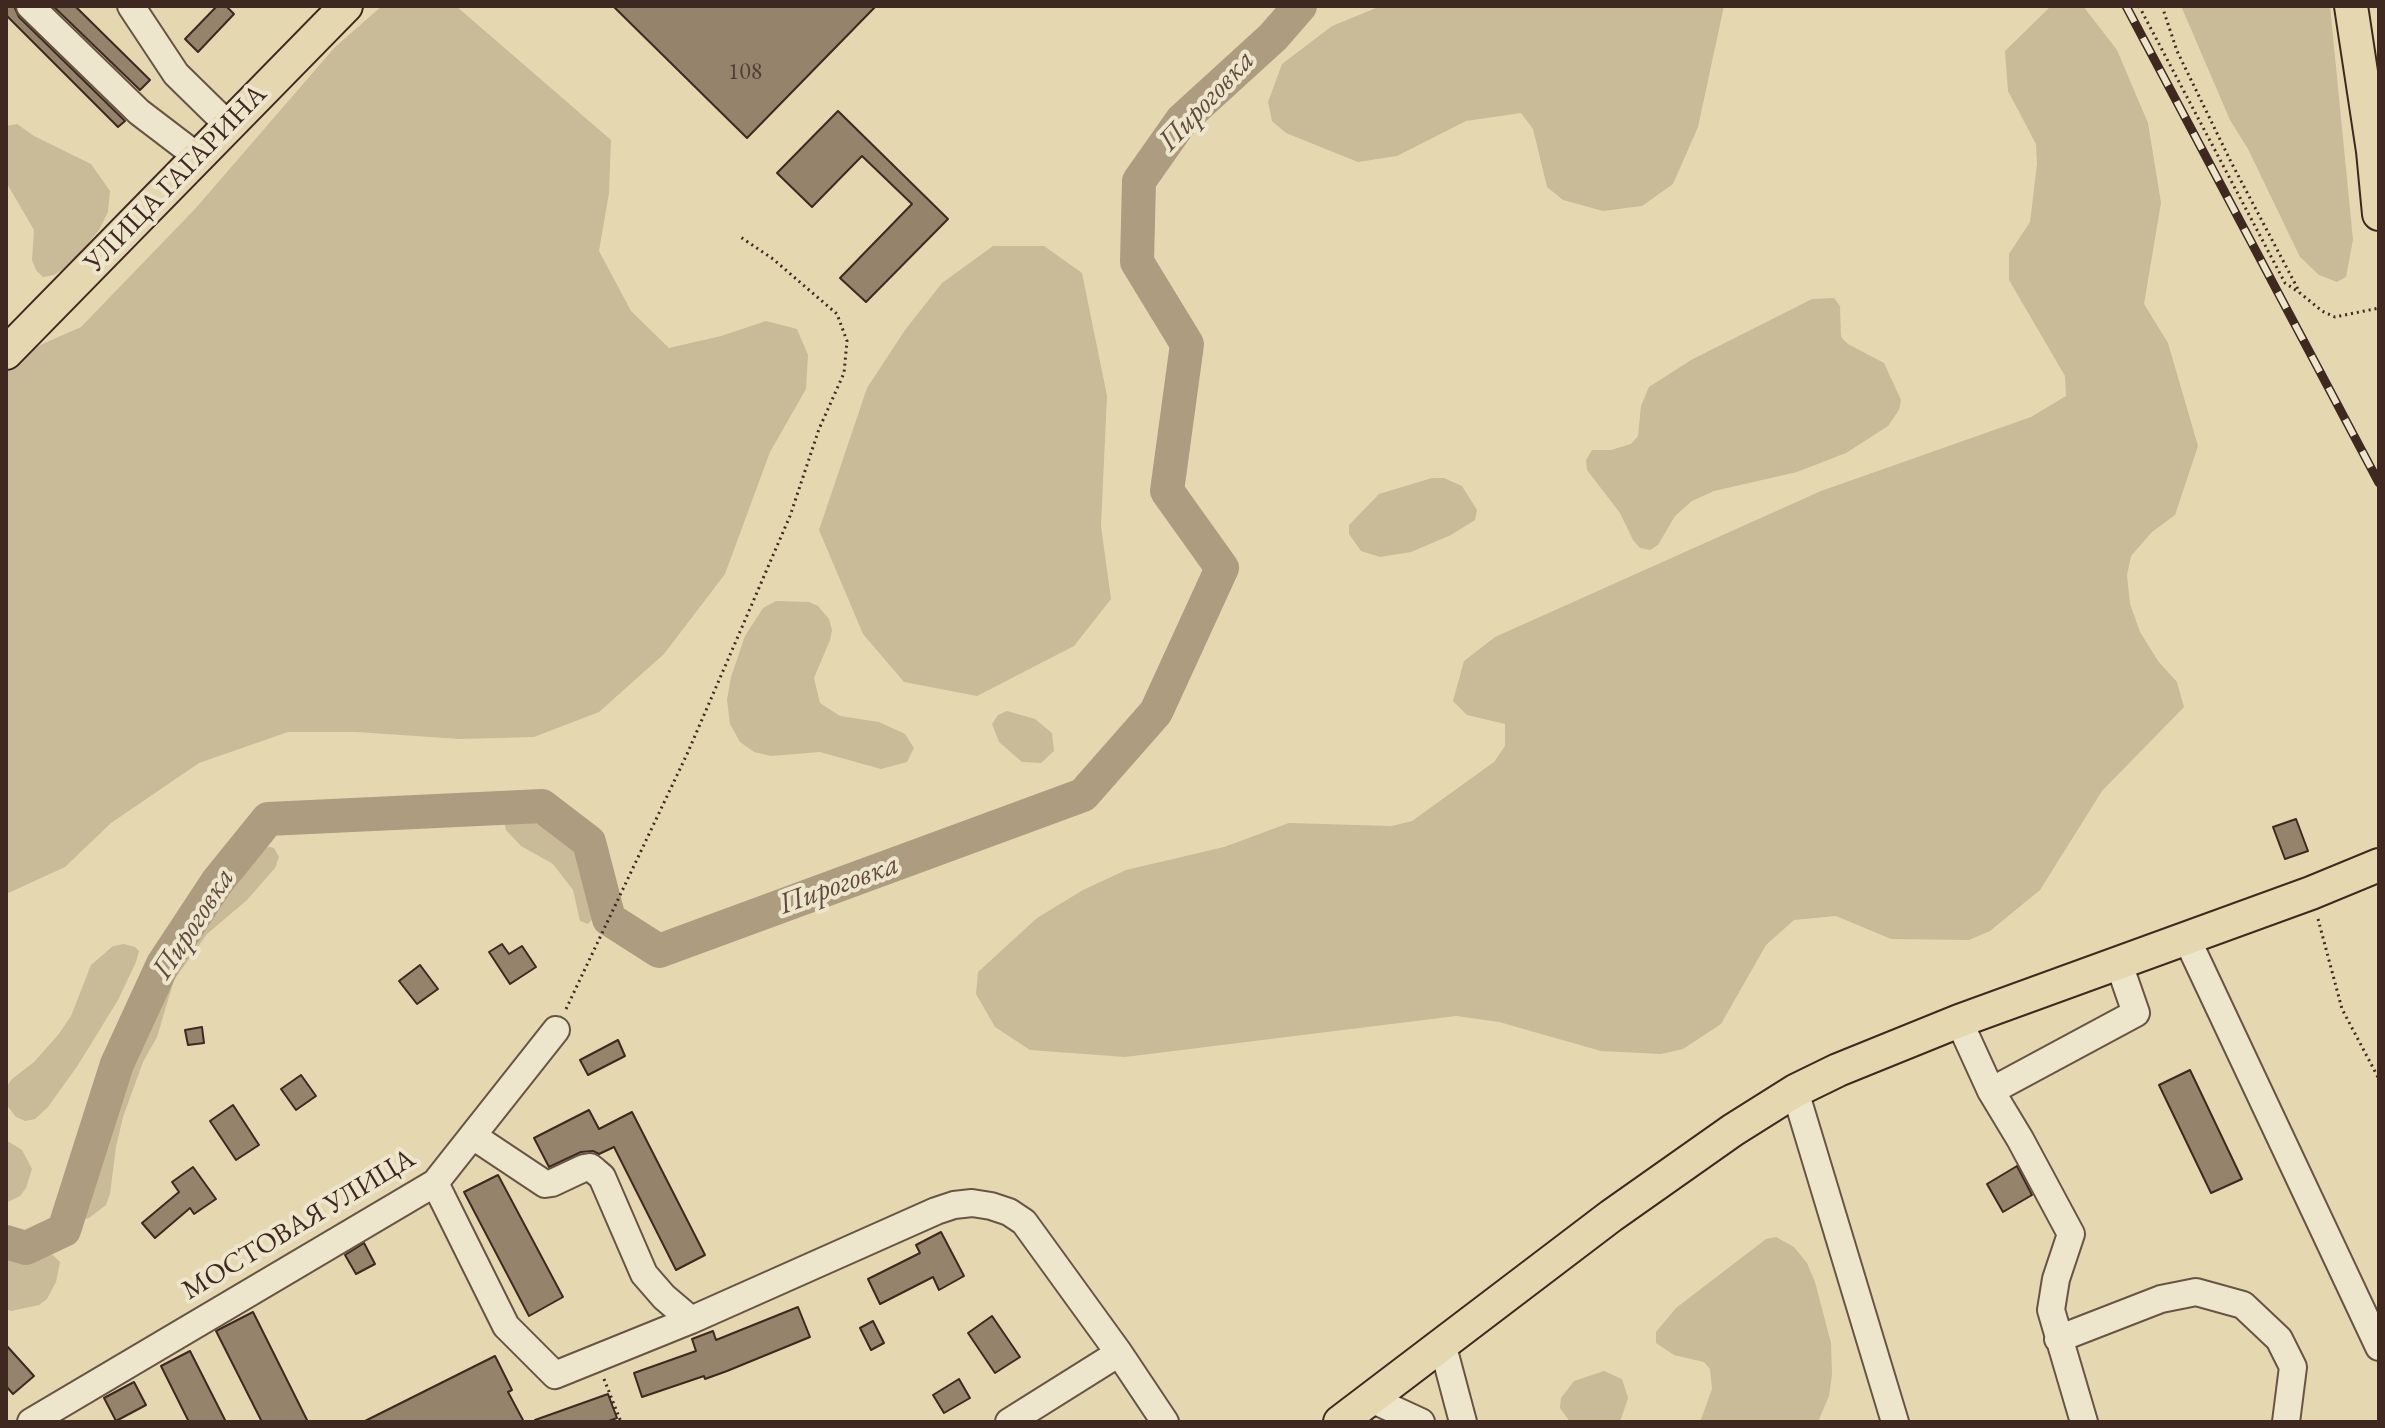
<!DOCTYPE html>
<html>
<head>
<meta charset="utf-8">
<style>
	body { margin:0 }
	#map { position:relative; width:2385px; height:1428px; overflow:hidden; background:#e5d8b1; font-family:"EB Garamond",serif }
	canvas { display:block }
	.frame { position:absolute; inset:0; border:8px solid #3f2820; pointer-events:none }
</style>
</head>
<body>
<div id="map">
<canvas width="2385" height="1428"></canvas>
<div class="frame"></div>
</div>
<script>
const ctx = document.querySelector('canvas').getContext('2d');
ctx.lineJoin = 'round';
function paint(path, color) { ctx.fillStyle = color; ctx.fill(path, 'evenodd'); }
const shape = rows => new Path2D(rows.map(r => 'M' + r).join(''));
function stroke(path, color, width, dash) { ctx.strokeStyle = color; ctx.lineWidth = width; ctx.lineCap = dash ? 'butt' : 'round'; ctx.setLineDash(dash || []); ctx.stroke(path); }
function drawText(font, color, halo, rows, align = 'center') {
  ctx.font = font + ' "EB Garamond",serif'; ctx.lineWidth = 8; ctx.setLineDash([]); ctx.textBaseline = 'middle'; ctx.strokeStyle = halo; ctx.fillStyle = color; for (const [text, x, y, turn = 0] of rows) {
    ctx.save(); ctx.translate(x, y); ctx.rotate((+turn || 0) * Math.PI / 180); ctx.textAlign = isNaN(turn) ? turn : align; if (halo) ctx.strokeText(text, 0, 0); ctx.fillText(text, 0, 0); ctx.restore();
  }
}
paint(shape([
	[382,6,456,6,611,140,609,193,599,251,631,311,669,348,721,336,766,321,797,329,808,355,806,389,770,452,725,574,664,654,599,712,534,737,460,739,356,732,288,732,199,763,111,823,65,867,6,894,6,371,38,346,81,327,195,209,335,47],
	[1381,6,1724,6,1698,127,1673,184,1642,206,1603,211,1563,200,1547,187,1533,129,1521,113,1466,121,1397,156,1358,162,1286,133,1272,121,1268,102,1282,64,1332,26],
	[2051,6,2083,6,2117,50,2148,123,2161,203,2144,304,2168,343,2198,446,2175,515,2152,532,2131,556,2127,575,2130,604,2140,632,2158,661,2177,682,2184,707,2102,791,2040,890,1990,931,1969,940,1891,939,1836,916,1794,920,1766,945,1721,1024,1683,1049,1661,1054,1601,1051,1499,1022,1456,1016,1125,1057,1030,1050,995,1027,976,994,978,972,1037,918,1083,890,1126,870,1224,847,1289,823,1392,826,1412,821,1494,762,1505,746,1505,724,1467,715,1453,701,1464,661,1495,637,1821,491,2031,417,2066,396,2065,376,2009,280,2009,254,2030,222,2037,164,2036,144,2008,91,2005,51],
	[2181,6,2330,6,2353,240,2346,277,2337,282,2319,275,2300,257,2248,149,2230,120],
	[17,124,34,136,91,164,110,191,108,212,99,230,71,264,54,275,43,277,36,270,32,260,34,230,6,182,6,126],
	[993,246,1044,246,1082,273,1107,396,1101,526,1111,599,1074,646,977,696,904,682,863,634,819,530,867,388,905,330,942,283],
	[1834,298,1840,306,1841,337,1848,344,1884,363,1901,400,1899,410,1888,426,1846,453,1797,472,1714,491,1692,501,1675,516,1658,545,1650,550,1640,548,1633,540,1620,513,1587,470,1586,460,1592,450,1611,450,1631,444,1638,436,1641,406,1649,387,1691,360,1812,299],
	[1432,478,1444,478,1462,486,1477,510,1475,520,1451,535,1411,552,1380,557,1361,551,1349,534,1349,525,1379,494],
	[776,601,809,602,818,606,829,619,832,630,830,640,814,678,820,703,840,716,879,722,905,734,914,748,907,762,881,769,820,752,771,756,754,752,740,742,730,724,727,700,731,677,745,636,763,608],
	[1007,711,1035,719,1052,733,1054,751,1041,763,1022,762,999,742,992,724,998,715],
	[514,817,555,829,583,862,594,892,594,917,588,924,580,921,573,890,553,864,521,846,506,830,504,820],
	[270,847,274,848,279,857,275,868,247,900,207,934,174,980,157,1037,143,1062,123,1117,116,1147,110,1194,106,1205,89,1218,82,1220,72,1216,68,1206,70,1191,94,1135,103,1073,125,1024,185,944,236,869,258,849],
	[124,944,135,947,139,951,136,962,118,1000,78,1065,48,1107,35,1119,25,1121,16,1117,6,1104,6,1087,12,1079,34,1062,58,1035,71,1016,91,965,113,946],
	[6,1140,22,1150,32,1169,26,1188,20,1196,6,1203],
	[1776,1237,1794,1247,1807,1263,1815,1282,1831,1343,1832,1375,1829,1396,1818,1422,1700,1422,1712,1389,1710,1369,1704,1362,1674,1355,1656,1343,1656,1332,1676,1308,1766,1239],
	[6,1255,24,1258,53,1255,60,1262,56,1282,47,1299,39,1305,11,1311,6,1309],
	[1604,1371,1622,1379,1628,1398,1620,1422,1570,1422,1560,1408,1561,1398,1574,1381]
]), '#c9ba98');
stroke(shape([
	[6,1242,26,1248,64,1230,117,1064,163,964,217,882,268,819,542,806,589,842,609,919,659,951,1083,795,1156,712,1222,568,1167,491,1187,344,1137,262,1139,181,1182,120,1273,37,1300,6]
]), '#ad9c80', 34);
const building = shape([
	[6,6,14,6,19,17,125,121,118,127,6,15,6,6],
	[53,6,75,6,150,80,140,90,53,6],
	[217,6,226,6,234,14,198,52,185,39,217,6],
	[613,6,876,6,747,138,613,6],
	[838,111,948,219,866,302,840,278,912,204,862,156,812,207,777,173,838,111],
	[2296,819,2308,851,2285,859,2273,827,2296,819],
	[502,944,509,954,522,946,536,967,510,984,489,952,502,944],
	[420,965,438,989,417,1004,399,981,420,965],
	[202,1027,204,1043,188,1045,185,1030,202,1027],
	[618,1040,625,1056,588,1075,580,1060,618,1040],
	[2190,1070,2242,1179,2211,1193,2159,1085,2190,1070],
	[301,1075,316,1096,296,1110,281,1089,301,1075],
	[233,1105,259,1145,236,1160,210,1121,233,1105],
	[589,1110,599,1129,632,1112,705,1255,676,1270,614,1147,599,1154,593,1151,581,1152,549,1167,534,1138,589,1110],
	[2017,1166,2032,1195,2003,1212,1987,1184,2017,1166],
	[193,1167,216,1199,194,1214,190,1208,155,1238,142,1223,179,1192,172,1182,193,1167],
	[498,1175,563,1297,529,1316,464,1192,498,1175],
	[941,1232,964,1276,939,1290,933,1277,880,1304,868,1279,920,1253,916,1245,941,1232],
	[364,1243,375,1264,356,1274,345,1255,364,1243],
	[798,1307,810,1337,727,1371,705,1379,704,1376,642,1397,634,1373,696,1351,692,1339,713,1331,716,1340,798,1307],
	[253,1312,308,1422,262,1422,216,1331,253,1312],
	[992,1316,1020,1357,995,1373,968,1333,992,1316],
	[873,1321,884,1343,871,1350,860,1328,873,1321],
	[6,1345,34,1376,13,1394,6,1386,6,1345],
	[190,1351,226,1422,189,1422,161,1366,190,1351],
	[495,1356,512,1390,508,1392,524,1422,363,1422,495,1356],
	[959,1379,970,1398,944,1413,933,1395,959,1379],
	[134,1382,146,1405,116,1421,104,1398,134,1382],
	[608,1394,617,1418,606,1422,535,1422,535,1420,608,1394]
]);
paint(building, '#95846b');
stroke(building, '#3f2820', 2);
const minor = shape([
	[30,6,139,112,198,157],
	[131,6,176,74,229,126],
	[2187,939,2379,1347],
	[1959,1021,1991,1091,2020,1139,2071,1234,2056,1279,2051,1310,2084,1422],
	[1795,1091,1895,1422],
	[1991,1091,2136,1013,2119,964],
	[473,1136,545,1184,552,1183,584,1168,590,1167,595,1171,602,1177,644,1274,664,1297,691,1320],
	[435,1183,506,1326,555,1375,691,1320,936,1211,954,1205,972,1203,991,1206,1009,1212,1024,1222,1119,1353],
	[2058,1339,2161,1299,2196,1292,2243,1305,2279,1339,2293,1367,2286,1422],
	[1442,1343,1463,1422],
	[1369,1398,1421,1422],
	[31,1422,435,1183,556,1030],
	[1009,1422,1119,1353,1165,1422]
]);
const major = shape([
	[2351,6,2373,151,2379,214],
	[6,353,346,6],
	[1340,1422,1611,1216,1733,1130,1795,1091,1838,1070,1959,1021,2311,893,2379,865]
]);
stroke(minor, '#685444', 30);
stroke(major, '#3f2820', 36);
stroke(shape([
	[2139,6,2285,283,2297,291],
	[2162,6,2177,51,2231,162,2300,293,2322,311,2335,317,2379,308],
	[2318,919,2342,1009,2379,1079],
	[566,1009,688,752,790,516,819,429,844,373,847,341,837,314,773,259,739,236],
	[604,1379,621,1422]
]), '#3f2820', 3, [2, 4]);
stroke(minor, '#eee6cc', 26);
stroke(major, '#e5d8b1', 32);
const rail = shape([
	[2126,6,2379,483]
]);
stroke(rail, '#3f2820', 9);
stroke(rail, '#eee6cc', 6, [18]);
drawText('24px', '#543f33', null, [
	["108",745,72]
]);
drawText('28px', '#3f2820', '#eee6cc', [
	["УЛИЦА ГАГАРИНА",176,179,-46],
	["МОСТОВАЯ УЛИЦА",299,1225,-31]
]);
drawText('italic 30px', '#604b3d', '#eee6cc', [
	["Пироговка",1207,101,-47],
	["Пироговка",839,885,-20],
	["Пироговка",194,924,-57]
]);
</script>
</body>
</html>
